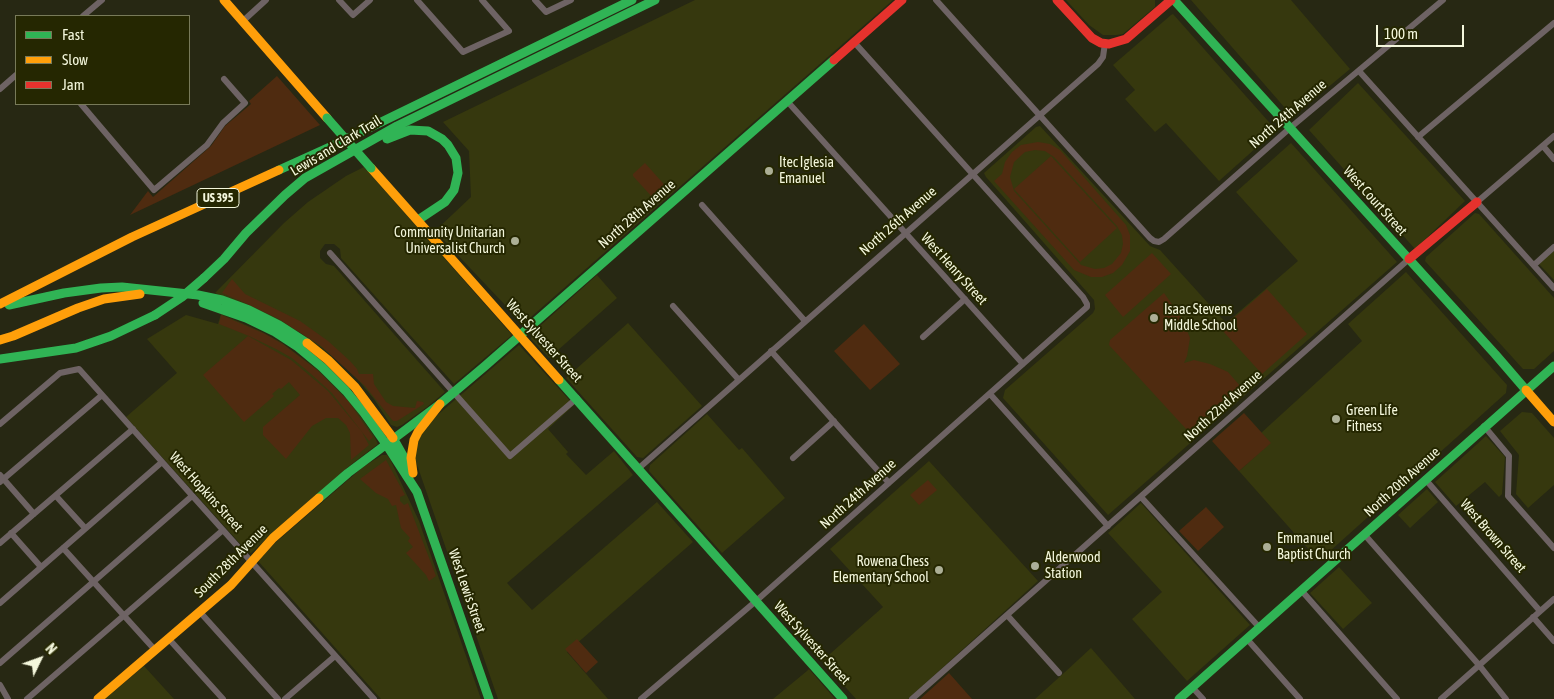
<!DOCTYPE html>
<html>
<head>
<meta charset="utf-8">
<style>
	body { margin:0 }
	#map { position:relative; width:1554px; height:699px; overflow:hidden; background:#272813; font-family:"Asap Condensed",sans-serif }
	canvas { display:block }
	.legend { position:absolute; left:15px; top:15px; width:175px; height:90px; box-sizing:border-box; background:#252701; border:1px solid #787a59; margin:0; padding:6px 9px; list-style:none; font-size:15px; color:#f4f7dc }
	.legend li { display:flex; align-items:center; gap:10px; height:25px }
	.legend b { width:25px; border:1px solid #787a59 }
	.north { position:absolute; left:15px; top:634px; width:50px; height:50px; -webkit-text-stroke:4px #252701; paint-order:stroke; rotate:48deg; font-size:14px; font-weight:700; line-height:20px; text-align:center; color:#f4f7dc }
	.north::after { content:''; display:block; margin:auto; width:18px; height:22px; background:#f4f7dc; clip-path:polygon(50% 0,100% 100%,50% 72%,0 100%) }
	.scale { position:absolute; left:1376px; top:25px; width:88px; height:22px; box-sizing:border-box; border:2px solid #f4f7dc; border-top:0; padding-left:6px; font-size:15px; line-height:18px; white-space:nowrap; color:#f4f7dc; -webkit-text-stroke:4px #252701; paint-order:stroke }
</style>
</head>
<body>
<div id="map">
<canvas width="1554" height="699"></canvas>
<ul class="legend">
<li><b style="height:6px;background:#30b455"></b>Fast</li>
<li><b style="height:6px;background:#ff9f0a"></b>Slow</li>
<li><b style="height:6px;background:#e5322d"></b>Jam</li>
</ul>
<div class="north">N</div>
<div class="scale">100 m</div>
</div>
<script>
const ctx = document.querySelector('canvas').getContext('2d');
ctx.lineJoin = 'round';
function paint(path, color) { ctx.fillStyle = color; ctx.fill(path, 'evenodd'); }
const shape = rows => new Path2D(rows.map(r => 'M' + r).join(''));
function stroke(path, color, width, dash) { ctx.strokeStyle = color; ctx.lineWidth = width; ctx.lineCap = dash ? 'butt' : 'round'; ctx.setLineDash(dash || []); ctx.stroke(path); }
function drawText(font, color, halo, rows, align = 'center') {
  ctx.font = font + ' "Asap Condensed",sans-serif'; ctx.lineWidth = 4; ctx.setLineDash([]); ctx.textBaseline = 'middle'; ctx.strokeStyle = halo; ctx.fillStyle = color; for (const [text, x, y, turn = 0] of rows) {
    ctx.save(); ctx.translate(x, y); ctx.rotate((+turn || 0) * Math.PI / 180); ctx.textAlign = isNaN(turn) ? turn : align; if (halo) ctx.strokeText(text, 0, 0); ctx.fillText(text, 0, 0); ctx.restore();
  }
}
paint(shape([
	[695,0,893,0,523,324,435,231,471,197,469,151,443,122],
	[1066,0,1155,0,1155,7,1123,34,1116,35,1103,35,1089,25],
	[1191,0,1291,0,1350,69,1296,114,1285,108],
	[1173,14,1276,130,1219,181,1166,123,1155,132,1125,99,1135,90,1113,65,1171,15],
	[1358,83,1465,201,1415,249,1309,130],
	[1040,126,1150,246,1160,250,1226,323,1298,261,1236,192,1291,143,1397,262,1108,515,1003,398,1005,390,1093,313,1095,309,1094,300,986,177,984,173,1036,127],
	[364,167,512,335,454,384,341,258,340,249,334,244,325,244,320,251,320,258,326,264,334,266,445,392,427,407,402,425,397,427,391,425,374,399,360,382,342,364,322,348,299,332,215,293,284,223,308,202,346,176],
	[1475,213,1479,214,1554,298,1554,351,1534,369,1523,369,1425,261,1426,257],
	[1554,251,1554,280,1539,264],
	[1406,272,1507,385,1506,393,1319,561,1239,471,1270,443,1261,433,1362,341,1348,324],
	[597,275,617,298,549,358,531,339,532,333],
	[221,314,262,332,282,343,318,370,351,403,374,436,378,444,348,467,251,553,244,548,126,417,177,373,147,339,186,315,218,324],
	[628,323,702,406,643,458,637,457,566,378],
	[519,345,574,405,548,429,568,452,566,454,586,475,614,451,633,475,507,583,532,610,657,502,693,542,567,652,608,699,498,699,414,456,419,433,427,424],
	[1522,412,1532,413,1554,438,1554,485,1528,508,1516,494,1519,455,1500,431],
	[707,414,739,450,742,448,785,498,722,553,649,471,650,465],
	[1486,436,1505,457,1502,494,1499,497,1485,482,1456,506,1435,482],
	[382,455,387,455,390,459,419,521,481,699,381,699,258,561,275,543,363,467],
	[929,461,1038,581,908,699,856,699,822,661,883,607,830,549],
	[1427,489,1438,502,1410,528,1398,515],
	[1141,503,1250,625,1187,681,1132,619,1162,592,1108,533],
	[1339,567,1372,603,1343,629,1310,593],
	[1091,648,1135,699,1035,699,1065,672],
	[144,666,174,699,105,699],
	[809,669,835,699,773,699,807,671]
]), '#36380e');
paint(shape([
	[277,76,320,125,130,215,148,191,153,197,211,146,225,126,251,104,249,101],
	[1038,142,1050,144,1060,150,1126,225,1130,235,1130,251,1122,265,1113,273,1102,277,1091,277,1074,270,994,181,1002,174,1005,162,1012,152,1021,145],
	[1035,150,1045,151,1054,157,1117,226,1122,235,1123,244,1121,253,1112,264,1104,268,1095,269,1081,265,1014,191,1010,177,1014,162,1025,152],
	[1051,156,1117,228,1080,262,1014,189],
	[645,163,669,190,659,199,653,198,633,176,633,174],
	[1152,253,1171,274,1123,317,1105,295],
	[232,279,245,294,300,321,328,341,350,361,357,369,359,374,373,374,374,384,386,402,393,406,415,408,417,401,423,402,424,404,397,421,393,421,365,386,321,346,279,319,243,302,222,293],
	[1267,289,1307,334,1262,374,1221,329],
	[1164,293,1183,320,1190,338,1187,356,1184,363,1194,360,1210,364,1228,372,1241,387,1192,430,1187,430,1109,345,1110,340],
	[221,315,265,334,284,345,318,371,348,401,373,437,369,441,332,393,310,373,292,358,278,350,249,336,219,324],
	[864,324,900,364,870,390,834,351],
	[248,336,291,360,328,391,362,432,369,445,351,460,350,433,346,425,338,418,326,418,312,426,286,459,263,435,263,427,300,395,289,382,281,389,279,388,272,394,274,396,244,422,203,375],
	[1244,413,1271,443,1239,471,1212,441],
	[386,460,405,495,400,497,400,501,404,505,408,503,436,576,429,581,426,575,406,553,413,547,408,541,410,538,401,528,396,505,392,506,388,499,376,493,360,479],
	[928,480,937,490,919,505,910,495],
	[1206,507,1224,527,1198,551,1179,531],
	[577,639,598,662,586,673,565,649],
	[949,673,972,699,920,699]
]), '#4f2b10');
stroke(shape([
	[339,0,353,15,370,0],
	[417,0,463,52,509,31,482,0],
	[535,0,546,12,571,0],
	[936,0,1150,238,1154,241,1159,242,1164,239,1290,128,1443,0],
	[83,16,102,0],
	[243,21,266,0],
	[1359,71,1554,288],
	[0,89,16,75],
	[787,101,1023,364],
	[81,104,154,190,207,145,223,123,245,103,224,79],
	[1418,137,1554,23],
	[1543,146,1554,159],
	[1477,202,1554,136],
	[702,205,805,321],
	[330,253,510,456,577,398],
	[1534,265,1554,247],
	[673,306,739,380],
	[923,337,965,299],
	[771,351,889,483],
	[990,394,1108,526],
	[0,424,60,373,79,369,374,699],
	[1484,426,1509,456,1508,496,1554,548],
	[793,458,834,421],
	[639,468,1098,64,1103,57,1105,43],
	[0,475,34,514],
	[1425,479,1540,611],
	[0,482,102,395],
	[56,496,85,528],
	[1141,497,1259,627],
	[11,533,41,567],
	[1364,534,1479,665,1506,699],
	[0,543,133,429],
	[63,548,155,650],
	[1301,590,1397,699],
	[0,603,162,462],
	[199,611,278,699],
	[1007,615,1059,673],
	[1533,617,1554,641],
	[168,638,223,699],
	[1247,639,1300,699],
	[0,663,192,496],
	[0,685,8,699],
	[1192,687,1203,699],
	[27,699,223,530],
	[285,699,335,656],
	[641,699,756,601,1087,307,1087,304,1083,297,854,42],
	[912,699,1409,259],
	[1441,699,1554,599]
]), '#6e6364', 6);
stroke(shape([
	[1174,0,1495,354,1526,390],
	[387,139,410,130,428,131,442,139,448,145,456,158,458,173,454,190,445,202,418,220],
	[279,170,332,146,632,0],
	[204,278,224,259,246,233,285,195,305,178,397,126,655,0],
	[203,303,246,318,275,332,298,347,322,367,346,391,364,413,386,444],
	[9,305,64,293,101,288,122,287,198,295,222,300,249,310,279,325,307,343],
	[0,359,76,348,111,336,155,315],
	[559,380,843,699],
	[393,438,410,468],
	[386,444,417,492,489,699],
	[319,498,348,473,440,404,485,366,834,60],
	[1179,699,1554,366]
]), '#30b455', 9);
stroke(shape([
	[224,0,327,118],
	[371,168,559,380],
	[0,304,132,237,279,170],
	[0,340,13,336,78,308,104,299,140,294],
	[307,343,328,360,355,387,393,438],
	[1526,390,1554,422],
	[413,473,411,458,414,440,418,432,440,404],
	[98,699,231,585,273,538,319,498]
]), '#ff9f0a', 9);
stroke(shape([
	[1057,0,1092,38,1101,43,1109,44,1126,39,1171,0],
	[834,60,902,0],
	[1409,259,1477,202]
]), '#e5322d', 9);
stroke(shape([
	[327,118,371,168],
	[155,315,182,297,204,278]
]), '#30b455', 9);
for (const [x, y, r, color] of [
	[769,171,5,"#acaf96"],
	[515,241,5,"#acaf96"],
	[1154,318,5,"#acaf96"],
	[1336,419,5,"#acaf96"],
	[1267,547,5,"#acaf96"],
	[1035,566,5,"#acaf96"],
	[939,570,5,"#acaf96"]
]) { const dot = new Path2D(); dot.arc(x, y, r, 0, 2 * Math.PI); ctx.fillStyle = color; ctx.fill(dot); stroke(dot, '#252701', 2); }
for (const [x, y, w] of [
	[218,198,42]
]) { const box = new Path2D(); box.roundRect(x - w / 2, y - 9.5, w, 19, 4); ctx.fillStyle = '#252701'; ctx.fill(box); stroke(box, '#f4f7dc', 1); }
drawText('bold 12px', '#f4f7dc', null, [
	["US 395",218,198]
]);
drawText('14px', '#f4f7dc', '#252701', [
	["North 24th Avenue",1288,114,-41],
	["Lewis and Clark Trail",336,146,-31],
	["West Court Street",1375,201,48],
	["North 28th Avenue",637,214,-41],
	["North 26th Avenue",898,221,-41],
	["West Henry Street",954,269,48],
	["West Sylvester Street",544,341,48],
	["North 22nd Avenue",1223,406,-42],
	["North 20th Avenue",1402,482,-42],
	["West Hopkins Street",206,492,48],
	["North 24th Avenue",858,494,-42],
	["West Brown Street",1493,536,49],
	["South 28th Avenue",231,561,-45],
	["West Lewis Street",467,591,71],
	["West Sylvester Street",812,643,48]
]);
drawText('14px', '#f4f7dc', '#252701', [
	["Itec Iglesia",779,163],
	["Emanuel",779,179],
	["Community Unitarian",505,233,"right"],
	["Universalist Church",505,249,"right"],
	["Isaac Stevens",1164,310],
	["Middle School",1164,326],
	["Green Life",1346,411],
	["Fitness",1346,427],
	["Emmanuel",1277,539],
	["Baptist Church",1277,555],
	["Alderwood",1045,558],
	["Station",1045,574],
	["Rowena Chess",929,562,"right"],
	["Elementary School",929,578,"right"]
], 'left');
</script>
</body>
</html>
